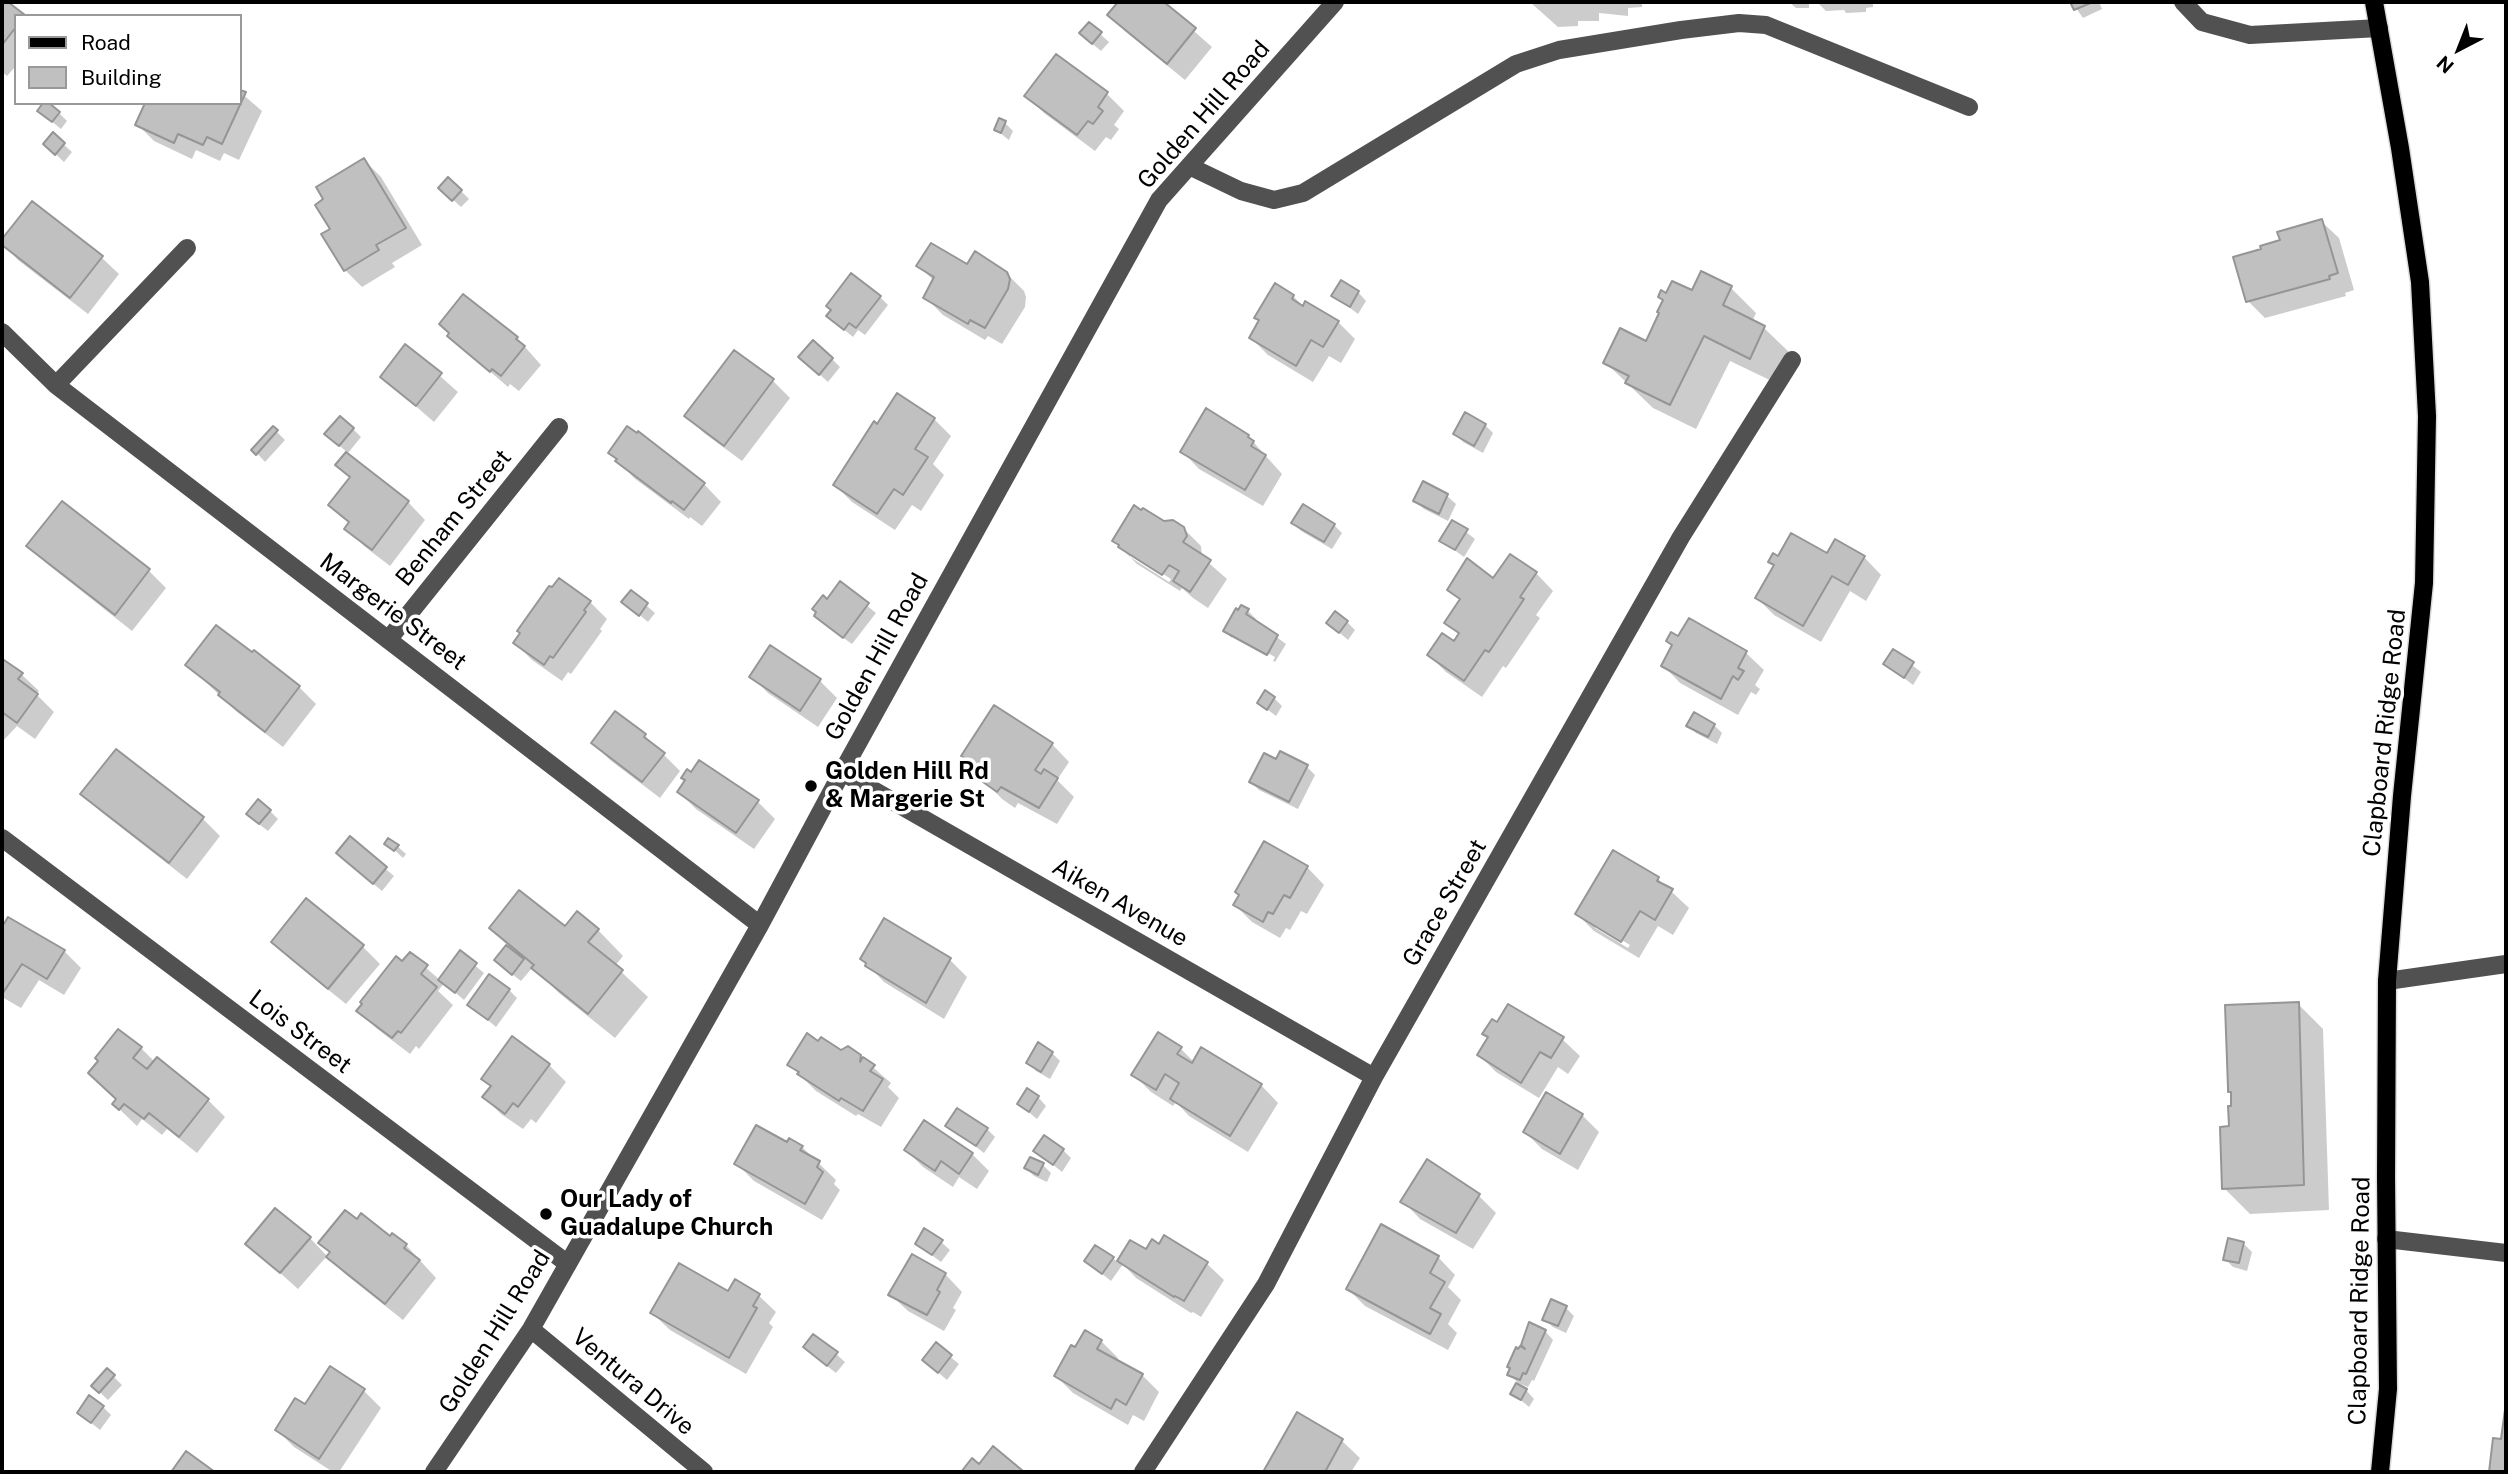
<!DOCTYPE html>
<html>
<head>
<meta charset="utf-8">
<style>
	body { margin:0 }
	#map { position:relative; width:2508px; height:1474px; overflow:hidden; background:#fff; font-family:"Public Sans",sans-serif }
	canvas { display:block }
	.frame { position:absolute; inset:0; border:4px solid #000; pointer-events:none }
	.legend { position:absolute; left:14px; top:14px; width:228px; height:91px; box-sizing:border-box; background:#fff; border:2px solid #999; margin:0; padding:9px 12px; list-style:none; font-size:21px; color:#000 }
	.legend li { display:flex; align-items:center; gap:14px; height:35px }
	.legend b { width:35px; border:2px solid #999 }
	.north { position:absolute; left:2424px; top:14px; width:70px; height:70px; -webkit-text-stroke:5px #fff; paint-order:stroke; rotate:222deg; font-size:19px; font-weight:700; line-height:28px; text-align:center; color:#000 }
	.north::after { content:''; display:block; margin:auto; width:24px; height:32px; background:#000; clip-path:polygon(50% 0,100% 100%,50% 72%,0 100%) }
</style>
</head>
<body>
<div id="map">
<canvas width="2508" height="1474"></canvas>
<div class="frame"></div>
<ul class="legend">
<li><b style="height:9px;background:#000"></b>Road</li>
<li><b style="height:19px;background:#c0c0c0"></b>Building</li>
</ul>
<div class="north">N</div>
</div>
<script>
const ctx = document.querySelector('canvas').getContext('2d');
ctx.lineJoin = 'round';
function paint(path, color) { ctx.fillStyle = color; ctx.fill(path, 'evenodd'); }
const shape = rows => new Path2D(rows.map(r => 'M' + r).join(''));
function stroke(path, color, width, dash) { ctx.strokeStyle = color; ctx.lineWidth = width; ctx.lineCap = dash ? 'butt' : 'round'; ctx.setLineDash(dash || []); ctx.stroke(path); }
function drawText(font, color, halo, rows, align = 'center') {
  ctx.font = font + ' "Public Sans",sans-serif'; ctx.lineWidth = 7; ctx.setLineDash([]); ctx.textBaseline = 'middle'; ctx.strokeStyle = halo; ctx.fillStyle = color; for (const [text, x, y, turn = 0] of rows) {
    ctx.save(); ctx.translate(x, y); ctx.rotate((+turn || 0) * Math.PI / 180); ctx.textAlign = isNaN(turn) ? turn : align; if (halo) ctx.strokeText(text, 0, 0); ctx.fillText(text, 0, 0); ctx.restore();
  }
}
paint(shape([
	[2,2,5,2,23,16,16,16,16,66,7,76,2,72],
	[1120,2,1161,2,1212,47,1185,80,1126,32,1109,15],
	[1530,2,1662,2,1662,3,1642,3,1642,7,1628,8,1628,16,1599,13,1599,21,1578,21,1578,26,1558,27],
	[1789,2,1873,2,1873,7,1866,8,1866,12,1846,13,1844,10,1826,11,1819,4,1809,4,1809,8,1796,8],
	[2072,2,2099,2,2102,9,2083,18],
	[1089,24,1109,42,1101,51,1089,41],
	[1057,56,1107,94,1124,111,1114,125,1119,129,1111,140,1106,137,1095,151,1044,113,1027,96],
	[240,92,262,111,239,160,224,153,220,161,196,150,192,159,154,141,137,124,240,103],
	[39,111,59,113,67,121,61,129],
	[1005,123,1013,131,1009,140,996,130],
	[53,135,72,152,64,162,45,144],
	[364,160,381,177,422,245,392,263,395,267,362,287,345,270,332,229],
	[461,191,469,199,461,207,449,196],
	[32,203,101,257,119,274,88,314,18,260,2,243],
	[2321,221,2339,238,2354,290,2345,293,2346,296,2265,318,2248,301,2263,251],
	[919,266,968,267,1006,273,1024,291,1026,297,1025,307,1002,344,988,336,985,340,943,315,926,298,934,281],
	[1731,288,1756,313,1752,322,1764,328,1790,353,1776,383,1730,361,1696,429,1653,408,1605,362,1647,343,1664,301,1660,297],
	[1358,292,1366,301,1358,314,1334,296],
	[1293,296,1304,307,1338,322,1355,339,1341,363,1329,356,1313,382,1268,355,1251,338,1260,322,1256,317],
	[880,297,888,305,865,335,858,330,853,337,837,324],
	[449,336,517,338,541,365,519,391,510,384,508,387],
	[406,346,458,392,434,422,382,377],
	[832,359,840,367,828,382,809,365],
	[773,381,790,398,742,461,704,433,687,416],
	[934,419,951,436,933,464,944,475,921,511,912,505,895,530,852,502,835,485,878,426],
	[1485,425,1493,433,1483,453,1463,442,1455,434],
	[273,428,285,440,265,462,254,450],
	[353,429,361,437,348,453,335,442],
	[1248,436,1282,474,1263,506,1199,469,1182,451],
	[610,452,704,484,721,502,702,526,690,517,689,519,634,478],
	[346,455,408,502,425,520,390,566,364,546,347,528,350,524,330,505,351,479,338,465],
	[1424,484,1447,496,1456,504,1448,521,1424,509,1415,501],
	[62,503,149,571,166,588,132,631,46,563,29,546],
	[1453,522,1475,539,1464,557,1442,541],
	[1164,523,1183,528,1201,546,1202,557,1227,579,1208,608,1193,598,1182,588,1180,591,1137,564,1130,557,1169,582,1171,579,1130,553,1130,557,1114,540],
	[1293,523,1334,525,1342,533,1332,549,1301,531],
	[1828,555,1864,557,1881,575,1866,601,1850,591,1821,642,1774,615,1757,598,1779,558],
	[1536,573,1553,591,1536,615,1540,618,1506,668,1503,666,1482,697,1446,672,1429,655,1454,643,1459,635,1446,622,1461,601,1449,589],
	[840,584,876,613,852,644,824,624,828,601],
	[631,592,655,613,648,622,624,602],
	[590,602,607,619,600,629,602,631,571,674,568,672,562,681,532,660,515,643],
	[1248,611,1256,619,1255,621,1286,644,1275,662,1233,638,1273,661,1275,657,1232,634,1232,638,1225,631],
	[1689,621,1746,653,1764,670,1755,685,1760,689,1756,695,1751,692,1738,715,1680,683,1663,665],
	[1347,622,1355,630,1348,640,1328,623],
	[770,647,820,681,837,698,818,727,768,693,751,676],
	[1894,651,1921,672,1913,685,1886,664],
	[5,662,21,674,39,691,36,694,54,712,35,739,17,726,2,742,2,666],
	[188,665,299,687,316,704,283,747,237,712],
	[1274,698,1282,706,1276,716,1259,703],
	[615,713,645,736,680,771,660,798,610,760,593,743],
	[1688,725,1714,725,1722,733,1717,744,1696,733],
	[1052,744,1069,762,1057,780,1074,797,1057,824,1018,803,1015,808,1002,799,968,764],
	[116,751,203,819,220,836,187,879,100,811,83,794],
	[1277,761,1307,767,1315,775,1298,809,1259,790,1251,782],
	[687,781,758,802,775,819,754,849,696,809,679,792],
	[270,811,278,819,268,831,256,822],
	[350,839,394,876,382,891,346,861],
	[387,843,397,846,406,854,403,858],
	[1307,867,1324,885,1307,914,1301,911,1290,930,1286,928,1280,938,1252,922,1235,905],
	[1658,879,1689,908,1673,935,1658,926,1639,958,1594,931,1577,914],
	[1595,924,1630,945,1628,948,1595,928],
	[9,919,64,951,81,968,64,995,39,980,21,1008,2,997,2,931],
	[491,928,598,930,623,956,615,966,648,997,615,1038,559,993,533,967,521,981,504,968,496,960,508,946],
	[273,941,363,947,380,964,346,1004,290,959],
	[460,953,484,973,464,1000,444,983,438,991,453,1005,419,1049,416,1046,410,1054,376,1028,359,1011,410,954,440,980],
	[862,959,950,960,967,977,944,1019,884,982],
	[509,990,517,998,496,1027,470,1005],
	[2298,1004,2323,1029,2329,1210,2250,1214,2224,1188,2233,1108,2233,1095,2230,1092],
	[1484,1033,1562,1039,1580,1056,1568,1074,1558,1067,1539,1098,1496,1072,1479,1055,1489,1038],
	[819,1043,841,1052,860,1056,891,1083,888,1087,899,1098,881,1127,858,1114,856,1116,816,1091,789,1064],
	[141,1048,155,1062,208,1100,225,1117,197,1153,167,1129,162,1135,142,1119,137,1126,114,1104,118,1100,100,1061],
	[1181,1049,1194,1062,1261,1085,1278,1103,1248,1152,1189,1116,1176,1102,1173,1106,1151,1092,1134,1075],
	[1052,1053,1060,1061,1050,1079,1036,1071,1028,1063],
	[549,1065,566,1082,536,1123,531,1119,523,1129,501,1114,484,1097,492,1087,483,1079],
	[1038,1097,1046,1106,1037,1119,1019,1104],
	[1582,1115,1599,1132,1578,1170,1542,1149,1525,1132],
	[947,1125,987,1129,995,1137,984,1153],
	[787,1145,802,1147,836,1180,834,1184,840,1190,822,1220,754,1181,737,1164],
	[906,1150,972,1154,989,1171,977,1189,959,1177,953,1187,923,1167],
	[1063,1150,1071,1158,1062,1172,1036,1151],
	[1043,1165,1051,1173,1047,1182,1034,1176,1026,1168],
	[1479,1196,1496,1213,1473,1249,1420,1219,1403,1201],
	[310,1238,327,1256,298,1289,248,1244],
	[390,1238,406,1245,436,1278,403,1320,345,1274,328,1257,331,1253,320,1243],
	[941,1242,950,1250,941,1262,917,1244],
	[1130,1242,1147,1251,1206,1263,1224,1280,1201,1317,1193,1312,1191,1313,1136,1278,1123,1264,1111,1281,1086,1261,1113,1258,1118,1263],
	[2243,1243,2252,1252,2247,1271,2233,1267,2225,1259],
	[1438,1257,1455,1275,1448,1287,1461,1300,1448,1324,1457,1333,1448,1350,1365,1306,1348,1289],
	[945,1274,962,1292,953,1308,956,1310,944,1331,908,1311,890,1294],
	[729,1294,758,1295,776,1312,769,1323,773,1327,746,1374,670,1330,652,1313],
	[1566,1308,1574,1316,1566,1333,1553,1327,1544,1319],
	[1545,1331,1553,1340,1534,1381,1532,1380,1528,1387,1518,1383,1509,1374,1526,1339],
	[1101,1341,1118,1358,1117,1362,1142,1375,1159,1392,1144,1421,1133,1415,1128,1425,1073,1393,1056,1376,1076,1350],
	[936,1345,959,1364,947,1380,933,1368],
	[836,1354,845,1362,836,1373,813,1355],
	[331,1369,364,1391,381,1408,339,1472,333,1472,294,1447,277,1430,306,1407],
	[107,1370,122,1385,108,1400,93,1386],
	[1526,1390,1534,1399,1529,1407,1512,1393],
	[103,1407,111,1415,100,1430,79,1413],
	[1297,1415,1342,1441,1360,1458,1351,1472,1265,1472]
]), '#0003');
const building = shape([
	[2,2,8,2,25,15,16,16,16,27,2,45,2,2],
	[1118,2,1164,2,1196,28,1167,64,1107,15,1118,2],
	[2070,2,2093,2,2074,10,2070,2],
	[1089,22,1102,32,1092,44,1079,33,1089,22],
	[1056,54,1108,92,1098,107,1103,111,1093,124,1088,121,1077,135,1024,96,1056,54],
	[240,90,246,92,222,144,207,137,203,145,178,134,174,143,135,125,145,103,240,103,240,90],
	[43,103,49,103,60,112,52,122,37,111,43,103],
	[999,118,1006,121,1001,133,994,130,999,118],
	[53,132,65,143,55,155,43,144,53,132],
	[364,158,406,228,376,245,379,250,344,271,321,234,330,229,315,205,323,199,316,187,364,158],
	[448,177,462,190,452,201,438,188,448,177],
	[32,201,103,256,70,298,2,245,2,239,32,201],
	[2322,219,2338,273,2329,276,2330,279,2246,302,2233,257,2261,249,2260,246,2280,240,2277,232,2322,219],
	[931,243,967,264,975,251,1007,272,1010,279,1008,289,985,328,970,320,968,324,923,298,934,277,916,266,931,243],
	[1701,271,1732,286,1723,305,1765,326,1750,359,1704,336,1670,405,1625,383,1629,376,1603,363,1620,328,1646,341,1659,313,1657,312,1663,300,1658,297,1661,290,1666,293,1672,281,1692,290,1701,271],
	[851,273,881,296,856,328,849,323,844,330,826,316,831,310,826,306,851,273],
	[1341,280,1359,291,1350,307,1331,296,1341,280],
	[1275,283,1294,295,1292,299,1303,306,1305,301,1339,321,1323,347,1311,340,1296,366,1249,338,1259,320,1254,318,1275,283],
	[463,294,518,337,516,339,525,346,501,376,492,369,490,372,447,336,449,333,439,324,463,294],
	[813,340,833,358,819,375,798,357,813,340],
	[405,344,442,373,416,406,380,377,405,344],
	[734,350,774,379,724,446,684,416,734,350],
	[897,393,935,418,915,449,928,457,903,495,894,489,877,514,833,485,874,421,877,424,897,393],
	[1206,408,1249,435,1248,437,1254,441,1251,446,1266,455,1245,490,1180,452,1206,408],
	[1465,412,1486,424,1474,446,1453,434,1465,412],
	[340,416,354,428,339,446,324,434,340,416],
	[273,426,278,430,256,455,251,450,273,426],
	[627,426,637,433,638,431,705,483,684,510,672,501,671,503,615,461,617,459,608,453,627,426],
	[346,452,409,501,372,550,344,529,349,522,328,505,350,477,335,465,346,452],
	[1423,481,1448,494,1439,514,1413,501,1423,481],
	[62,501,150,569,115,615,26,546,62,501],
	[1303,504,1335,524,1324,542,1291,523,1303,504],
	[1134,505,1141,510,1143,508,1164,521,1173,520,1184,527,1187,536,1183,542,1211,560,1190,592,1173,581,1179,571,1169,565,1162,575,1118,547,1119,545,1112,541,1134,505],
	[1452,520,1468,529,1455,550,1439,541,1452,520],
	[1791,533,1827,553,1835,539,1865,556,1848,585,1832,576,1803,626,1755,598,1774,565,1768,562,1773,553,1778,556,1791,533],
	[1510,554,1537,572,1520,597,1524,599,1489,652,1485,650,1464,681,1427,655,1442,633,1454,641,1459,633,1444,623,1460,599,1447,590,1467,558,1493,578,1510,554],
	[559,578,591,601,584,610,586,612,553,658,550,656,544,665,513,643,520,633,517,631,549,586,552,587,559,578],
	[840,581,869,603,843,638,814,616,816,612,812,609,823,595,827,599,840,581],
	[631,590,648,603,639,616,621,602,631,590],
	[1241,605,1249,609,1246,614,1278,635,1267,655,1223,631,1236,608,1238,610,1241,605],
	[1335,611,1348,621,1339,633,1326,623,1335,611],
	[1689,618,1747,651,1738,668,1744,671,1738,680,1733,676,1721,699,1661,666,1672,645,1666,641,1671,632,1678,636,1689,618],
	[216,625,252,652,254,650,300,686,265,732,218,695,220,692,185,665,216,625],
	[770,645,821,679,800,711,749,677,770,645],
	[1893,649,1914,662,1904,678,1883,664,1893,649],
	[4,660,23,673,18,679,38,694,17,723,2,712,2,663,4,660],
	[1265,690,1275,697,1267,710,1257,703,1265,690],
	[994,705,1053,743,1035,770,1041,774,1044,769,1058,778,1039,808,1001,787,997,792,983,782,986,777,966,764,968,760,961,756,994,705],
	[615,711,646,734,644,737,665,753,642,782,591,743,615,711],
	[1694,712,1715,724,1708,737,1686,726,1694,712],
	[116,749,204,817,169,863,80,794,116,749],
	[1280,751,1308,765,1289,802,1249,782,1264,753,1276,759,1280,751],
	[699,760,759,800,736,833,677,792,685,780,681,778,687,769,691,772,699,760],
	[258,799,271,810,259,824,246,814,258,799],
	[350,836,387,867,373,884,336,853,350,836],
	[388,838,399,845,394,851,384,844,388,838],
	[1264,841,1308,866,1290,898,1284,895,1273,914,1268,912,1263,922,1233,905,1239,895,1235,892,1264,841],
	[1613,850,1659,877,1657,881,1673,889,1655,920,1640,911,1621,942,1575,914,1613,850],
	[519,890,565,926,577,911,599,929,588,942,623,970,588,1014,531,968,534,965,489,928,519,890],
	[306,898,364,945,328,989,271,942,306,898],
	[8,917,65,950,47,979,22,964,3,993,2,927,8,917],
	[884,918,951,958,926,1003,865,966,866,963,860,959,884,918],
	[506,945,524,959,512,975,494,960,506,945],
	[460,950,477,963,455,993,438,980,460,950],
	[410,952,428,965,421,974,437,987,401,1033,398,1031,392,1038,356,1011,362,1004,360,1002,396,956,402,961,410,952],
	[489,974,510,989,488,1020,467,1005,489,974],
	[2299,1002,2304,1185,2222,1189,2220,1127,2229,1126,2228,1106,2231,1106,2231,1092,2228,1092,2228,1088,2225,1005,2299,1002],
	[1508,1004,1564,1037,1551,1058,1540,1052,1521,1083,1477,1055,1488,1037,1482,1034,1492,1019,1497,1022,1508,1004],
	[118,1029,142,1047,133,1058,147,1069,157,1057,209,1099,179,1137,149,1113,144,1119,124,1104,119,1110,112,1104,116,1099,88,1073,98,1061,95,1058,118,1029],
	[1158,1032,1182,1047,1177,1054,1192,1063,1201,1047,1262,1084,1230,1136,1170,1099,1179,1083,1165,1074,1156,1090,1131,1075,1158,1032],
	[807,1033,818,1041,821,1037,841,1050,848,1046,861,1055,860,1062,863,1057,875,1065,870,1071,883,1079,863,1111,841,1098,839,1101,797,1074,799,1072,787,1065,807,1033],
	[512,1036,550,1064,518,1107,513,1103,505,1114,482,1097,491,1086,481,1079,512,1036],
	[1038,1042,1053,1052,1041,1072,1026,1063,1038,1042],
	[1027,1088,1039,1096,1029,1112,1017,1104,1027,1088],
	[1546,1092,1583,1114,1560,1154,1523,1132,1546,1092],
	[957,1108,988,1128,976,1146,945,1126,957,1108],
	[924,1120,973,1153,959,1174,941,1161,935,1171,904,1150,924,1120],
	[756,1125,787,1142,789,1138,803,1146,800,1150,820,1161,817,1167,823,1172,805,1204,734,1164,756,1125],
	[1044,1135,1064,1149,1053,1165,1033,1151,1044,1135],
	[1030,1157,1044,1163,1038,1175,1024,1168,1030,1157],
	[1427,1159,1480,1194,1456,1233,1400,1202,1427,1159],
	[275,1208,311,1237,280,1273,245,1244,275,1208],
	[345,1210,357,1219,361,1213,390,1236,392,1233,407,1244,404,1248,420,1260,385,1304,326,1257,330,1252,318,1243,345,1210],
	[1381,1224,1439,1256,1430,1273,1445,1282,1430,1308,1441,1314,1430,1334,1346,1289,1381,1224],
	[924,1228,943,1240,932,1255,915,1244,924,1228],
	[1164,1235,1208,1262,1184,1301,1175,1296,1174,1297,1117,1261,1130,1240,1146,1249,1152,1239,1159,1244,1164,1235],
	[2228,1238,2244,1242,2239,1263,2223,1260,2228,1238],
	[1095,1245,1114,1257,1102,1274,1084,1261,1095,1245],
	[912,1254,946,1273,937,1290,940,1292,927,1315,888,1295,912,1254],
	[679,1263,728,1291,735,1279,760,1294,753,1306,757,1308,729,1358,650,1313,679,1263],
	[1551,1299,1567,1306,1558,1326,1542,1320,1551,1299],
	[1529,1322,1546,1330,1526,1374,1523,1373,1520,1380,1507,1375,1510,1368,1507,1367,1516,1347,1518,1349,1520,1346,1525,1349,1521,1345,1529,1322],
	[1085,1330,1102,1340,1097,1349,1143,1374,1126,1405,1116,1399,1111,1409,1054,1376,1071,1345,1075,1347,1085,1330],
	[813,1334,838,1352,827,1366,803,1347,813,1334],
	[936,1342,952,1355,938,1373,922,1360,936,1342],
	[330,1366,365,1389,319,1459,275,1430,295,1398,305,1404,330,1366],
	[107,1368,115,1375,99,1393,91,1386,107,1368],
	[1516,1383,1527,1389,1521,1400,1510,1394,1516,1383],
	[89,1395,104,1406,91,1423,77,1413,89,1395],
	[2506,1402,2506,1472,2489,1472,2493,1438,2501,1439,2506,1402],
	[1297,1412,1343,1439,1325,1472,1263,1472,1297,1412],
	[993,1446,1023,1471,1022,1472,961,1472,972,1458,979,1464,993,1446],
	[186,1451,215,1472,171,1472,186,1451]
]);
paint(building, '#c0c0c0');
stroke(building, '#959595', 2);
const major = shape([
	[2374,2,2400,148,2420,282,2427,416,2424,583,2402,796,2387,981,2386,1177,2388,1389,2380,1472]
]);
stroke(major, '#dbdbdb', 21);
stroke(shape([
	[2183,2,2202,22,2250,35,2379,28],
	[1189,166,1241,191,1274,200,1303,193,1516,64,1559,50,1681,30,1739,23,1766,25,1969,107],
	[2,332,56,385,760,925],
	[56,385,187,248],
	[388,640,559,427],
	[842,772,1374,1077],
	[2,838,568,1264],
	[2387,981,2506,964],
	[2386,1239,2506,1253],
	[531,1329,704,1472],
	[434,1472,531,1329,760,925,842,772,1159,200,1335,2],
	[1143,1472,1266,1284,1374,1077,1681,537,1792,360]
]), '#515151', 18);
stroke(major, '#000', 18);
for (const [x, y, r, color] of [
	[811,786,7,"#000"],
	[546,1214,7,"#000"]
]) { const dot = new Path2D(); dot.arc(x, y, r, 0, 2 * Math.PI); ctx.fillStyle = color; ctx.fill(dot); stroke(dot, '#fff', 2.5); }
drawText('24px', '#000', '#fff', [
	["Golden Hill Road",1204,115,-49],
	["Benham Street",454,518,-51],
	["Margerie Street",393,612,37],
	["Golden Hill Road",877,657,-61],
	["Clapboard Ridge Road",2385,733,-84],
	["Aiken Avenue",1120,903,30],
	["Grace Street",1445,903,-60],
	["Lois Street",300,1032,37],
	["Clapboard Ridge Road",2360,1301,-89],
	["Golden Hill Road",495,1332,-58],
	["Ventura Drive",633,1382,40]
]);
drawText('bold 24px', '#000', '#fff', [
	["Golden Hill Rd",825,772],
	["& Margerie St",825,800],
	["Our Lady of",560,1200],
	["Guadalupe Church",560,1228]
], 'left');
</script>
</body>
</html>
